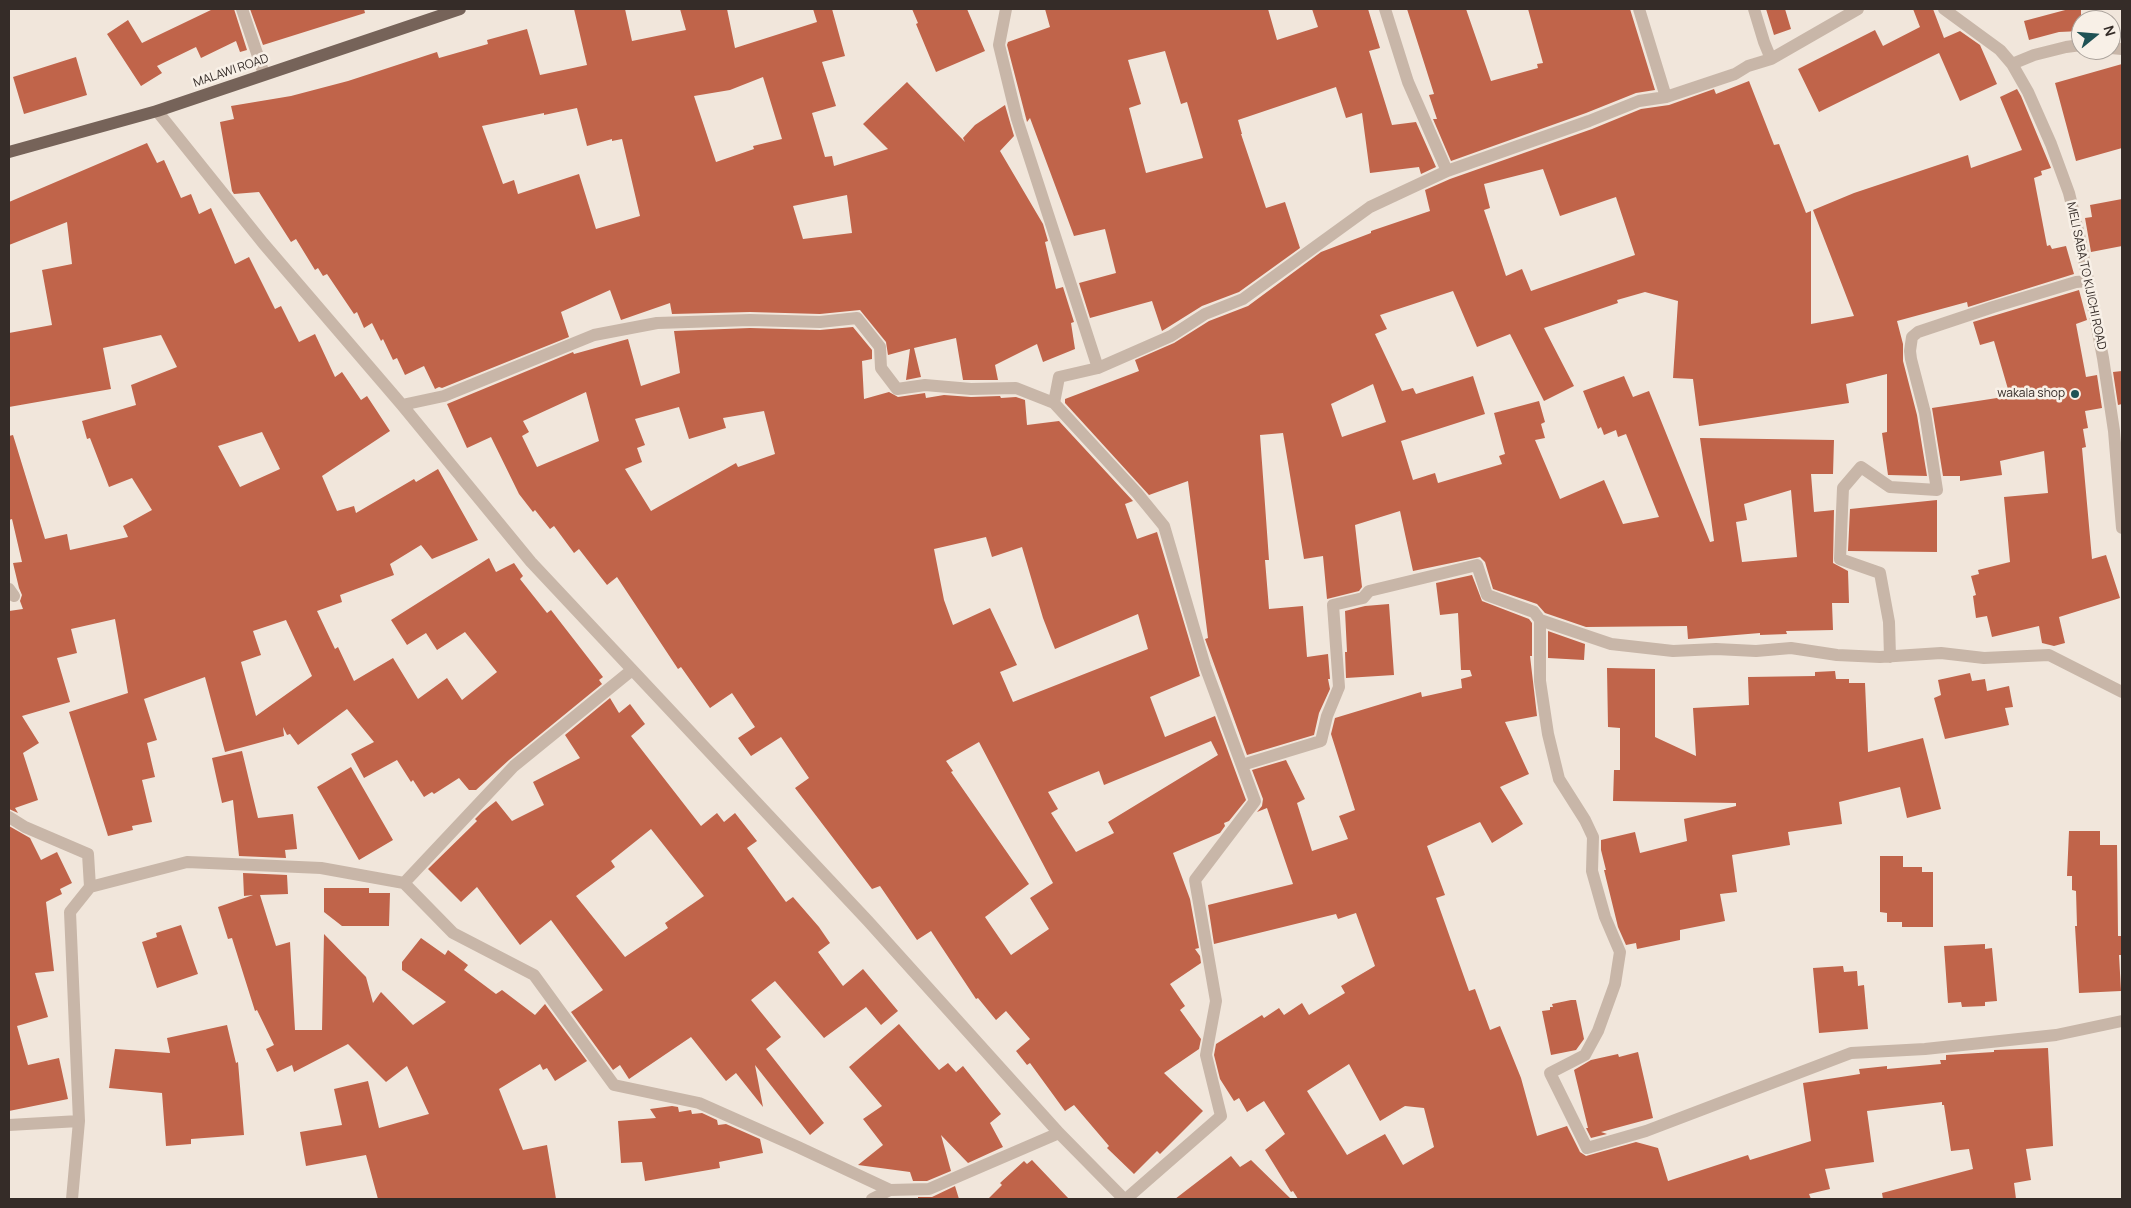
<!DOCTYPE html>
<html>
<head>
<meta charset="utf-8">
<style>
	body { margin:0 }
	#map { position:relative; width:2131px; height:1208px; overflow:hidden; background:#f1e6db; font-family:Manrope,sans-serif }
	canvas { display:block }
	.frame { position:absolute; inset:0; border:10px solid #352c28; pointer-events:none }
	.north { position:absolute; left:2071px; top:10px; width:50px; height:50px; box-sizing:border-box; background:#f8f0e7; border:1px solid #aaa29b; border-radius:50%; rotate:73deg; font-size:14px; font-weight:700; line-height:20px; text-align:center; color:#352c28 }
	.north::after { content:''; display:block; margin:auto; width:18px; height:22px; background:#1f5255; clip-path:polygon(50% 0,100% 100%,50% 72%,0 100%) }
</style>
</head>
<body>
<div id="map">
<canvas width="2131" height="1208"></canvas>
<div class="frame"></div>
<div class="north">N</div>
</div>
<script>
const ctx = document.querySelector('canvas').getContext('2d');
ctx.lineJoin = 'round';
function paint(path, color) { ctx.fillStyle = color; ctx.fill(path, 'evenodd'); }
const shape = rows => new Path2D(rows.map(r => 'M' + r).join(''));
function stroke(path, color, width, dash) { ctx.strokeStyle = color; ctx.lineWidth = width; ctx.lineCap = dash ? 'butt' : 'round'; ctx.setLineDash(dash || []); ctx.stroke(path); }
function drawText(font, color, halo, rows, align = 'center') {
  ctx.font = font + ' Manrope,sans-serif'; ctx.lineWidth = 5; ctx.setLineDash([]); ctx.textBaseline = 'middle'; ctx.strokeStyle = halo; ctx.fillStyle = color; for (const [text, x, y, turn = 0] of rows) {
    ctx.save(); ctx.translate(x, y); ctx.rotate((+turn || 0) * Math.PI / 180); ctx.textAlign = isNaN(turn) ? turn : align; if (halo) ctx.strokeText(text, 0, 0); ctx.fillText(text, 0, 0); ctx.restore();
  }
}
paint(shape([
	[213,9,234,9,247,50,240,52,236,41,201,58,196,47,157,66,162,73,141,86,107,34,128,20,142,43],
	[250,9,364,9,365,13,263,45],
	[574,9,625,9,632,41,686,30,680,9,727,9,735,48,817,22,813,9,832,9,845,56,822,62,836,106,812,113,825,157,832,156,834,166,888,149,863,124,907,82,965,142,963,138,975,125,1005,105,1014,136,1000,151,1043,224,1048,241,1045,242,1056,289,1063,287,1074,322,1071,323,1075,349,1043,362,1037,344,995,365,998,380,963,380,956,338,914,348,921,377,906,380,910,349,888,355,886,342,860,310,820,314,750,312,672,314,670,303,621,320,610,290,561,312,569,337,442,388,439,387,435,389,424,366,405,375,397,358,393,360,383,339,381,341,372,323,364,328,357,312,354,314,327,274,323,276,318,268,315,270,296,239,291,242,259,192,234,194,232,191,220,122,234,119,231,106,291,96,348,81,437,52,439,58,488,44,487,40,527,29,540,75,587,65],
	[763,77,782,139,753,146,754,149,716,162,694,96,730,90],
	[577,108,587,146,612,139,612,141,622,139,640,216,596,229,579,174,518,194,514,180,503,184,482,126,544,113,544,115],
	[847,195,852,233,803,239,793,206],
	[912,9,967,9,985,51,936,72,916,24,918,23],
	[1045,9,1268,9,1277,40,1318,27,1312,9,1368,9,1380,48,1369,51,1392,125,1416,122,1436,167,1421,174,1419,167,1370,173,1362,113,1346,118,1336,87,1238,120,1242,134,1241,134,1266,208,1285,202,1300,248,1239,292,1202,306,1162,331,1152,301,1090,318,1079,283,1116,273,1105,229,1074,236,1030,118,1027,122,1007,45,1008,42,1050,27],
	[1165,51,1181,104,1187,102,1203,158,1146,173,1129,108,1141,104,1128,60],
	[1407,9,1466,9,1491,81,1538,68,1537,64,1543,63,1528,9,1630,9,1655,90,1636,93,1586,113,1451,161,1433,119,1437,119,1429,95,1434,94],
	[1766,9,1785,9,1791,29,1774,35],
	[1913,9,1933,9,1944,38,1960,31,1980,45,1997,84,1960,101,1939,53,1819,112,1798,69,1875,30,1883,46,1920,27],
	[2069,9,2081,9,2081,31,2059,32,2029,40,2024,21],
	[76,57,87,95,24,114,13,77],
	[2122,64,2122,148,2076,161,2055,83],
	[1749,81,1774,145,1779,144,1806,213,1811,211,1811,324,1854,316,1813,210,1854,193,1968,155,1971,168,2022,150,2000,97,2017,89,2021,96,2051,168,2041,171,2042,175,2034,178,2047,246,2050,245,2052,249,2066,246,2074,274,1968,307,1967,302,1897,321,1903,344,1903,361,1917,415,1927,476,1888,475,1882,433,1887,432,1887,374,1846,384,1849,403,1699,426,1693,379,1673,378,1678,301,1645,292,1617,300,1618,303,1544,328,1574,386,1544,401,1510,334,1477,347,1453,291,1380,315,1387,329,1375,334,1402,391,1413,388,1416,394,1473,376,1485,414,1401,441,1413,480,1435,473,1438,483,1502,464,1499,456,1505,454,1494,413,1539,401,1545,422,1541,424,1545,438,1535,440,1560,499,1604,480,1623,524,1659,517,1626,434,1618,437,1616,430,1604,435,1601,427,1598,429,1583,391,1624,376,1633,397,1649,391,1710,542,1714,541,1700,438,1834,440,1833,474,1811,474,1814,512,1834,510,1833,563,1848,571,1849,603,1832,603,1833,630,1786,631,1787,634,1760,635,1760,633,1688,639,1687,626,1586,627,1545,613,1537,604,1493,589,1485,562,1480,557,1413,571,1400,511,1355,525,1362,587,1359,591,1327,599,1323,556,1304,559,1283,433,1260,435,1269,560,1265,560,1269,609,1303,606,1307,657,1328,654,1330,679,1328,679,1330,689,1319,713,1314,735,1247,755,1205,639,1208,638,1188,481,1149,495,1065,403,1065,399,1139,371,1135,360,1174,343,1209,321,1248,306,1321,252,1371,233,1371,231,1430,211,1425,190,1450,179,1592,129,1641,109,1669,105,1714,89,1716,94],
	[1543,169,1560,216,1616,197,1635,255,1531,291,1522,269,1506,276,1484,210,1490,208,1484,184],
	[1373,384,1386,422,1342,437,1331,404],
	[1791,490,1797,557,1742,562,1736,522,1747,520,1744,504],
	[147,143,157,163,164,160,181,198,191,194,199,214,211,208,235,264,249,257,275,309,281,306,299,342,315,334,335,377,342,372,361,400,367,396,390,431,322,476,337,511,354,506,356,513,414,479,416,482,438,469,478,540,432,559,421,545,390,564,394,575,340,595,342,602,317,611,335,649,338,647,354,681,393,658,418,699,447,678,462,700,497,672,465,632,437,650,426,633,407,645,391,620,489,558,496,572,514,563,523,576,520,579,547,613,551,610,603,677,599,680,602,684,509,760,476,790,469,790,459,778,434,794,432,792,424,797,413,780,411,782,397,760,364,778,351,754,374,742,347,709,298,745,290,734,287,735,283,727,284,736,225,752,205,677,144,699,157,740,147,743,155,777,142,780,152,822,132,826,133,830,108,836,69,712,128,693,115,619,71,629,77,653,57,658,70,702,22,716,39,743,23,753,38,800,15,808,18,813,9,809,9,611,23,609,20,601,22,595,19,588,13,563,22,562,12,519,9,520,9,436,13,435,45,539,67,534,70,550,128,537,123,526,152,510,132,478,109,487,90,438,87,439,82,421,136,405,131,385,177,367,161,335,103,348,111,389,9,407,9,333,52,325,42,270,72,264,67,222,9,245,9,202],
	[262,432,280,469,240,487,218,446],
	[286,620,312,676,256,716,241,662,261,655,253,631],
	[2122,199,2122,246,2091,252,2085,218,2092,217,2090,205],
	[2079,290,2087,320,2076,324,2086,377,2097,375,2102,408,2085,411,2088,428,2083,429,2086,447,2082,448,2092,559,2106,555,2120,598,2059,617,2065,643,2054,646,2042,643,2039,626,1992,637,1987,616,1976,618,1973,596,1976,595,1971,576,1979,574,1978,570,2010,562,2004,497,2048,493,2044,451,2000,461,2002,475,1960,481,1960,476,1943,476,1932,408,2010,396,1994,341,1980,345,1973,322],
	[853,327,872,350,872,359,862,361,864,399,889,392,898,397,925,393,926,398,944,395,971,397,1000,396,1001,398,1016,397,1025,400,1027,425,1059,421,1133,501,1125,504,1137,539,1157,532,1200,676,1150,697,1165,737,1215,716,1246,800,1229,821,1224,823,1225,826,1220,833,1173,853,1190,899,1199,948,1195,949,1200,956,1201,963,1170,984,1185,1006,1180,1010,1201,1039,1199,1049,1164,1073,1203,1111,1160,1154,1157,1151,1134,1174,1107,1148,1109,1146,1074,1105,1065,1111,1030,1063,1027,1065,1016,1051,1030,1039,1006,1011,996,1020,978,998,976,999,931,931,917,940,880,886,872,889,795,788,809,778,781,737,751,756,738,738,755,727,732,693,710,708,681,667,678,669,617,577,607,585,579,549,574,553,554,526,550,529,535,510,533,512,519,494,491,437,467,448,447,404,573,352,574,354,628,339,641,386,680,373,674,331,750,328,820,330],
	[586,392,599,441,537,467,522,436,529,432,523,421],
	[679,407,689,439,726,428,723,418,764,411,775,454,738,467,736,463,651,511,625,469,642,462,637,448,645,445,635,419],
	[986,537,992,557,1022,547,1043,618,1055,649,1138,614,1148,649,1013,702,1000,672,1017,665,990,608,953,625,944,600,934,549],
	[1211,741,1218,755,1108,822,1114,833,1076,852,1051,813,1058,809,1048,792,1099,771,1104,785],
	[979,742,1053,883,1030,898,1049,929,1011,955,985,917,1029,884,951,772,953,771,946,761],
	[2122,371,2122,404,2118,405,2113,372],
	[1937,500,1937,552,1848,551,1850,509],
	[1472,575,1482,601,1529,619,1532,623,1532,656,1530,656,1537,716,1505,722,1529,774,1500,787,1523,824,1492,843,1480,822,1427,846,1445,895,1436,898,1469,991,1475,989,1490,1030,1500,1026,1521,1078,1537,1136,1567,1126,1580,1152,1586,1156,1636,1142,1658,1148,1668,1181,1748,1155,1750,1160,1811,1141,1803,1083,1860,1074,1859,1069,1887,1066,1887,1069,1941,1064,1940,1060,1946,1060,1946,1055,1994,1052,1994,1050,2048,1048,2053,1146,2026,1149,2031,1180,2014,1183,2016,1199,1883,1199,1882,1193,1973,1169,1969,1149,1951,1151,1944,1105,1942,1105,1942,1102,1867,1111,1874,1162,1825,1169,1830,1189,1809,1194,1811,1199,1298,1199,1293,1191,1291,1192,1265,1150,1285,1134,1264,1101,1247,1112,1239,1098,1234,1101,1220,1079,1214,1055,1216,1044,1262,1015,1264,1018,1279,1008,1284,1015,1302,1003,1309,1015,1345,993,1341,986,1375,966,1356,913,1338,919,1336,914,1214,944,1208,905,1293,884,1267,808,1257,812,1262,806,1263,799,1252,770,1286,760,1305,799,1297,803,1312,851,1348,839,1339,816,1355,810,1331,734,1335,718,1421,692,1422,697,1462,688,1461,679,1472,676,1470,670,1461,670,1458,613,1440,615,1436,583],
	[1349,1064,1380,1121,1405,1106,1424,1108,1434,1147,1403,1165,1385,1134,1347,1155,1307,1091],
	[1389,604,1394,675,1346,678,1345,652,1347,652,1345,611,1365,606],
	[1548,631,1585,644,1584,660,1548,658],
	[1607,668,1655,669,1655,737,1696,756,1693,708,1749,705,1748,677,1815,676,1815,672,1835,671,1836,679,1849,679,1849,683,1865,683,1868,752,1923,738,1941,809,1907,818,1900,787,1839,802,1842,824,1788,832,1790,845,1732,855,1737,892,1720,894,1725,921,1680,930,1680,940,1637,949,1636,943,1626,945,1618,927,1604,870,1606,870,1601,850,1601,840,1635,832,1640,853,1687,841,1684,819,1736,806,1736,803,1613,801,1614,770,1620,770,1620,728,1608,727],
	[1970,673,1972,681,1985,679,1987,691,2009,686,2013,707,2005,708,2009,725,1945,739,1934,698,1941,695,1938,680],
	[610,698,619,713,630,704,645,724,631,736,701,826,717,813,724,822,735,813,757,841,747,848,786,902,793,897,819,927,830,943,818,952,843,986,863,969,898,1011,881,1025,866,1007,824,1038,775,981,751,1000,781,1037,766,1049,824,1123,810,1135,755,1065,763,1107,736,1073,726,1081,691,1037,629,1079,620,1065,613,1070,571,1012,603,990,551,920,520,945,477,887,461,902,428,869,477,821,475,819,482,812,496,801,512,821,544,805,533,782,580,758,565,735],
	[651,829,704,896,665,923,668,928,625,957,576,896,615,867,611,861],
	[242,751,258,818,293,814,297,849,285,850,286,858,239,856,233,800,222,803,212,758],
	[351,767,393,840,359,860,317,787],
	[9,826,30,838,41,860,57,852,72,883,60,889,62,894,46,902,54,971,35,973,48,1017,17,1026,28,1065,59,1058,68,1099,9,1111],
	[2069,831,2100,831,2100,845,2117,845,2118,936,2122,936,2122,955,2119,955,2121,991,2079,993,2075,926,2077,926,2076,891,2072,890,2072,876,2067,876],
	[1880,856,1903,856,1903,867,1922,867,1922,872,1933,872,1933,927,1902,927,1902,922,1887,922,1887,913,1880,912],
	[243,873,287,875,288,894,260,895,276,946,290,942,295,1030,322,1030,324,934,366,977,373,1003,381,992,413,1025,446,1002,402,970,402,962,421,938,445,955,448,950,468,965,464,970,496,994,502,990,535,1015,545,1004,587,1061,555,1081,547,1068,543,1070,540,1064,499,1089,523,1150,547,1145,556,1199,378,1199,366,1155,306,1166,300,1132,342,1125,334,1089,368,1081,379,1128,429,1114,407,1066,386,1082,348,1044,294,1072,292,1065,277,1072,266,1049,274,1045,257,1010,255,1011,232,938,228,939,218,907,253,895,244,896],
	[324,888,369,888,369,893,390,893,389,926,342,926,324,912],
	[181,925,198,974,157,988,142,942,157,937,156,933],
	[1985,944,1985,949,1992,948,1997,1001,1985,1002,1985,1006,1962,1007,1961,1002,1948,1003,1944,946],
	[1843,966,1844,972,1857,971,1858,986,1864,985,1868,1029,1819,1033,1813,968],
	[1571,1000,1576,1000,1584,1039,1576,1050,1551,1055,1542,1011,1550,1010,1550,1007,1553,1007,1552,1004],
	[899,1024,939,1070,948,1063,956,1072,963,1066,1001,1114,990,1123,1003,1147,968,1163,941,1135,951,1171,927,1181,913,1181,910,1172,858,1165,883,1145,863,1119,882,1106,849,1067],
	[227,1025,236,1063,238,1062,244,1135,191,1139,191,1144,166,1146,162,1093,109,1088,115,1049,170,1053,167,1038],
	[1638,1052,1653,1118,1601,1132,1607,1134,1591,1138,1586,1128,1588,1128,1574,1070,1591,1060,1618,1054,1619,1057],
	[672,1106,678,1107,679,1112,691,1110,692,1114,702,1113,717,1120,718,1125,726,1124,760,1139,763,1153,719,1162,720,1168,645,1181,642,1162,621,1163,618,1121,656,1118,650,1109],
	[1231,1156,1240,1167,1251,1160,1291,1199,1175,1199],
	[1032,1160,1069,1199,988,1199,1002,1185,1000,1183,1024,1161,1027,1164],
	[955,1186,959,1199,918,1199,918,1197,932,1197]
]), '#c0644a');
stroke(shape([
	[242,9,264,74],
	[1006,9,999,45,1017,119,1098,368],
	[1385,9,1408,82,1447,171],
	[1639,9,1666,97],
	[1754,9,1764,42,1771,59],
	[1944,9,2000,50,2012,64,2028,92,2051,144,2069,193,2080,239,2103,358,2114,431,2122,528],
	[2111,48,2122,49],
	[2012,64,2034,55,2066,47,2081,45],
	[157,111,263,243,402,405,531,562,868,921,1059,1133,1124,1199],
	[1054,403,1137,493,1164,526,1205,666,1255,801,1195,880,1216,1001,1206,1055,1221,1116,1126,1199],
	[402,405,444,396,594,335,657,323,750,320,820,322,857,318,880,347,881,368,897,389,925,385,971,389,1016,388,1054,403,1059,377,1098,368,1171,336,1205,314,1243,299,1370,207,1447,171,1589,121,1639,101,1666,97,1735,74,1748,66,1771,59,1858,9],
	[9,589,14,596],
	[1540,620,1540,681,1548,734,1559,779,1585,820,1593,837,1592,871,1605,917,1620,952,1615,984,1598,1031,1585,1055,1550,1073,1587,1148,1646,1131,1851,1053,1925,1049,2056,1035,2122,1021],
	[1890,657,1889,622,1880,573,1840,559,1843,488,1861,467,1890,487,1937,490,1925,413,1911,359,1910,351,1912,337,1918,332,1993,307,2076,282,2088,281],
	[1242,765,1321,741,1327,716,1339,687,1333,605,1363,598,1369,591,1477,565,1487,595,1534,612,1540,620,1611,644,1673,651,1716,649,1756,651,1791,648,1837,655,1880,657,1941,653,1984,658,2049,655,2122,692],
	[9,817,25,827,88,854,90,887],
	[404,883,514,766,632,670],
	[9,1125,79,1121],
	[72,1199,79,1121,70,912,90,887,187,862,321,868,404,883,453,933,534,975,614,1085,699,1103,798,1147,890,1190],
	[872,1199,890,1190,929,1189,1059,1133]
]), '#c8b6a8', 12);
stroke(shape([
	[9,152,157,111,460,9]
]), '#766359', 12);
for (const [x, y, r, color] of [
	[2075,394,5,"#1f5255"]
]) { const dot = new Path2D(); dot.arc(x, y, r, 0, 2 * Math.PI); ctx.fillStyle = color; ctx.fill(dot); stroke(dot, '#f8f0e7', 2); }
drawText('12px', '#352c28', '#f8f0e7', [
	["MALAWI ROAD",231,71,-19],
	["MELI SABA TO KIJICHI ROAD",2086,276,78]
]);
drawText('12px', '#352c28', '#f8f0e7', [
	["wakala shop",2065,394]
], 'right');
</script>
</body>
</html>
